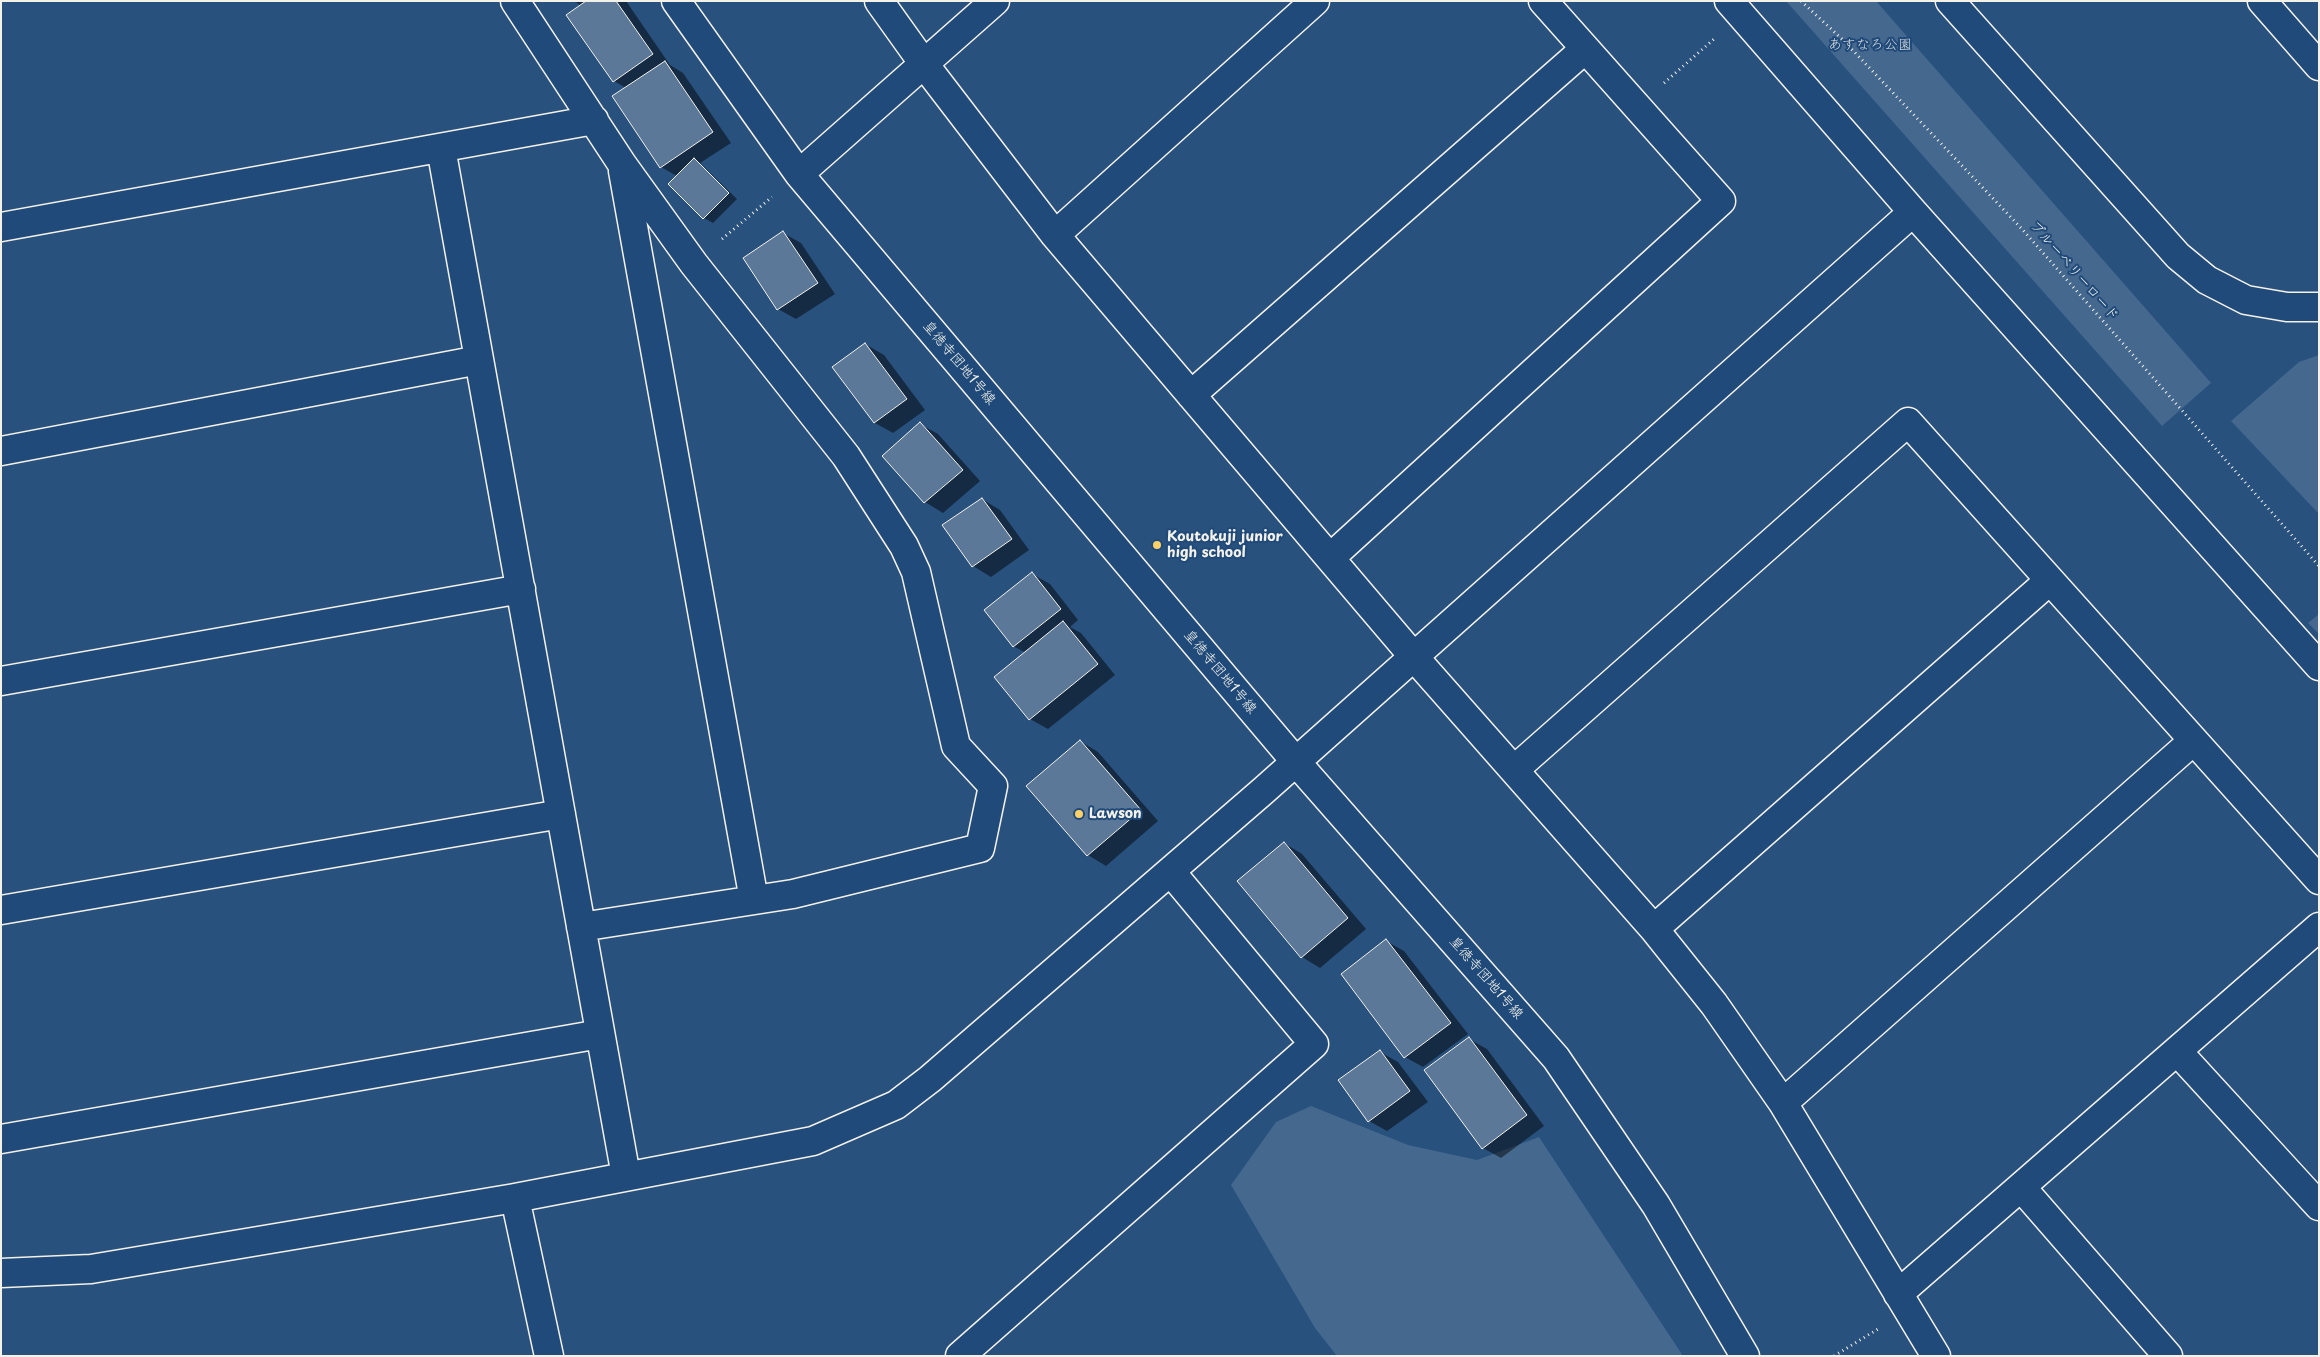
<!DOCTYPE html>
<html>
<head>
<meta charset="utf-8">
<style>
	body { margin:0 }
	#map { position:relative; width:2320px; height:1357px; overflow:hidden; background:#28517e; font-family:"Playpen Sans",sans-serif }
	canvas { display:block }
	.frame { position:absolute; inset:0; border:2px solid #f4f1e8; pointer-events:none }
</style>
</head>
<body>
<div id="map">
<canvas width="2320" height="1357"></canvas>
<div class="frame"></div>
</div>
<script>
const ctx = document.querySelector('canvas').getContext('2d');
ctx.lineJoin = 'round';
function paint(path, color) { ctx.fillStyle = color; ctx.fill(path, 'evenodd'); }
const shape = rows => new Path2D(rows.map(r => 'M' + r).join(''));
function stroke(path, color, width, dash) { ctx.strokeStyle = color; ctx.lineWidth = width; ctx.lineCap = dash ? 'butt' : 'round'; ctx.setLineDash(dash || []); ctx.stroke(path); }
function drawText(font, color, halo, rows, align = 'center') {
  ctx.font = font + ' "Playpen Sans","Klee One",sans-serif'; ctx.lineWidth = 4; ctx.setLineDash([]); ctx.textBaseline = 'middle'; ctx.strokeStyle = halo; ctx.fillStyle = color; for (const [text, x, y, turn = 0] of rows) {
    ctx.save(); ctx.translate(x, y); ctx.rotate((+turn || 0) * Math.PI / 180); ctx.textAlign = isNaN(turn) ? turn : align; if (halo) ctx.strokeText(text, 0, 0); ctx.fillText(text, 0, 0); ctx.restore();
  }
}
paint(shape([
	[1786,1,1876,1,2211,383,2162,426],
	[2319,355,2319,514,2231,421,2299,362],
	[2319,614,2319,634,2308,623],
	[1311,1106,1408,1145,1477,1160,1539,1137,1683,1356,1337,1356,1315,1328,1231,1185,1276,1122]
]), '#45688e');
paint(shape([
	[574,1,626,1,670,65,683,73,731,143,700,163,737,199,713,223,704,218,677,176,661,167,626,88,614,81,582,6],
	[783,233,801,243,835,294,796,319,778,309],
	[865,344,884,355,925,410,893,433,875,423,834,368],
	[920,424,938,434,980,481,943,513,925,502,883,457],
	[982,499,1000,510,1029,550,991,577,973,566,944,526],
	[1032,574,1050,584,1078,620,1070,627,1081,633,1115,675,1048,729,1030,719,1026,653,1013,646],
	[1080,741,1098,752,1158,821,1106,866,1088,855,1028,786],
	[1284,843,1302,854,1366,929,1320,968,1302,957],
	[1386,941,1404,951,1468,1034,1423,1067,1405,1057],
	[1469,1039,1487,1049,1544,1126,1501,1158,1483,1148],
	[1380,1052,1398,1062,1428,1102,1387,1131,1369,1121]
]), '#0007');
const building = shape([
	[586,1,616,1,653,54,613,82,566,15,586,1],
	[665,61,713,132,660,168,612,96,665,61],
	[694,158,729,193,703,219,668,184,694,158],
	[783,231,818,283,777,310,743,258,783,231],
	[865,343,907,399,874,423,832,367,865,343],
	[920,422,963,470,924,503,882,456,920,422],
	[982,498,1012,539,972,567,942,525,982,498],
	[1032,572,1061,609,1013,647,984,610,1032,572],
	[1063,621,1098,664,1029,720,994,677,1063,621],
	[1080,740,1141,810,1087,856,1026,786,1080,740],
	[1284,842,1348,918,1301,958,1237,881,1284,842],
	[1386,939,1451,1023,1404,1058,1341,974,1386,939],
	[1469,1037,1527,1115,1482,1149,1424,1070,1469,1037],
	[1380,1050,1410,1091,1368,1122,1338,1080,1380,1050]
]);
paint(building, '#5b7899');
stroke(building, '#f4f1e8', 1);
const minor = shape([
	[515,1,622,164,694,264,846,456,904,546,916,572,956,746,993,786,980,848,793,894,581,927],
	[676,1,799,174,1296,762,1556,1058,1656,1205,1745,1356],
	[879,1,924,64,1055,235,1414,657,1654,929,1714,1004,1783,1103,1936,1356],
	[1729,1,1913,212,2319,666],
	[1950,1,2178,256,2207,280,2246,300,2287,307,2319,307],
	[2262,1,2319,66],
	[441,148,626,1176],
	[623,171,754,900],
	[799,174,995,1],
	[1,227,594,120],
	[1055,235,1315,1],
	[1191,395,1585,49],
	[1,451,479,360],
	[1330,558,1721,201,1543,1],
	[1,681,521,589],
	[1514,770,1908,422,2319,880],
	[1,910,561,814],
	[1654,929,2049,581],
	[2177,1051,2319,1206],
	[1783,1103,2193,741],
	[1,1139,600,1034],
	[2021,1187,2168,1356],
	[515,1198,549,1356],
	[1,1273,91,1269,515,1198,813,1141,896,1105,930,1079,1263,791,1913,212],
	[1898,1294,2319,927],
	[960,1356,1314,1044,1171,872]
]);
stroke(minor, '#f4f1e8', 31);
stroke(shape([
	[1801,1,1843,40,2021,228,2319,566],
	[1664,83,1714,39],
	[722,239,772,197],
	[1834,1356,1878,1329]
]), '#f4f1e8', 3, [1, 4]);
stroke(minor, '#1f4a7a', 28);
for (const [x, y, r, color] of [
	[1157,545,5,"#ffd166"],
	[1079,814,5,"#ffd166"]
]) { const dot = new Path2D(); dot.arc(x, y, r, 0, 2 * Math.PI); ctx.fillStyle = color; ctx.fill(dot); stroke(dot, '#1f4a7a', 2); }
drawText('14px', '#dadcda', '#1f4a7a', [
	["あすなろ公園",1870,45]
]);
drawText('14px', '#f4f1e8', '#1f4a7a', [
	["ブルーベリーロード",2074,271,49],
	["皇徳寺団地1号線",959,363,50],
	["皇徳寺団地1号線",1220,672,50],
	["皇徳寺団地1号線",1486,978,49]
]);
drawText('bold 14px', '#f4f1e8', '#1f4a7a', [
	["Koutokuji junior",1167,537],
	["high school",1167,553],
	["Lawson",1089,814]
], 'left');
</script>
</body>
</html>
